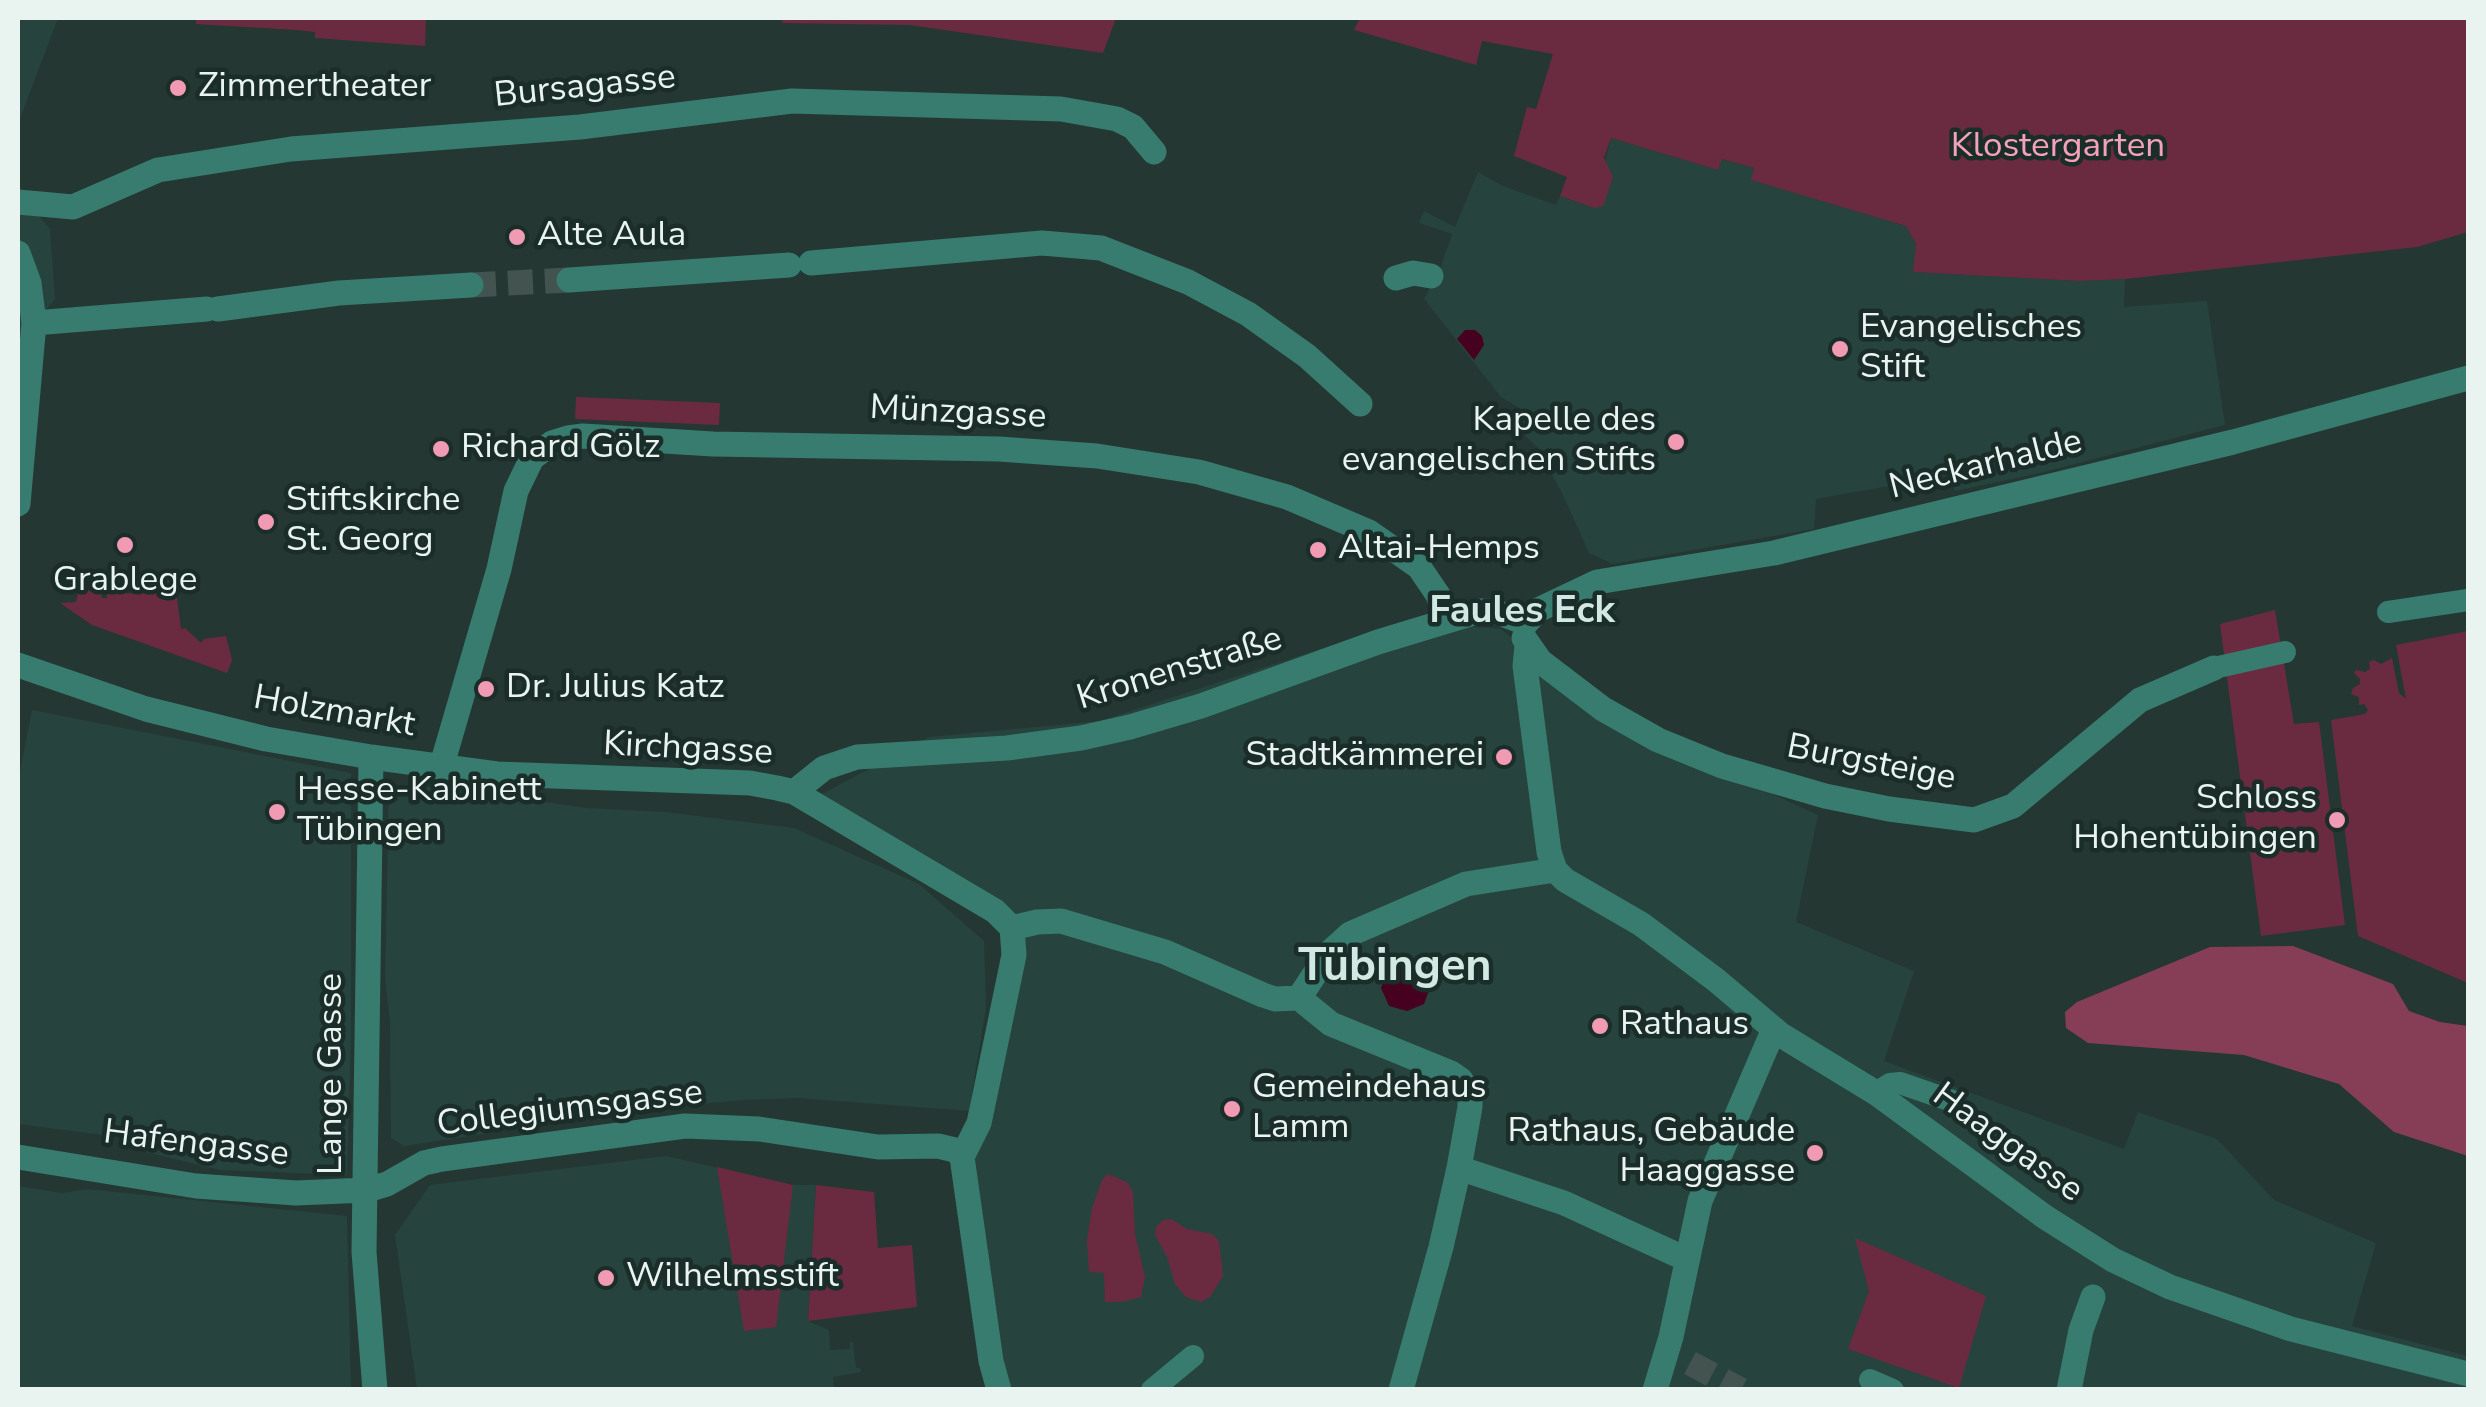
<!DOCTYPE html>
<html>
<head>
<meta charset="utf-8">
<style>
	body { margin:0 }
	#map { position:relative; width:2486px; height:1407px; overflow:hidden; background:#243733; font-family:"Nunito Sans",sans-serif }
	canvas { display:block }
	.frame { position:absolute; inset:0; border:20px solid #e9f4f1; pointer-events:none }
</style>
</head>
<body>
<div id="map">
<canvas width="2486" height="1407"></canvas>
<div class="frame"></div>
</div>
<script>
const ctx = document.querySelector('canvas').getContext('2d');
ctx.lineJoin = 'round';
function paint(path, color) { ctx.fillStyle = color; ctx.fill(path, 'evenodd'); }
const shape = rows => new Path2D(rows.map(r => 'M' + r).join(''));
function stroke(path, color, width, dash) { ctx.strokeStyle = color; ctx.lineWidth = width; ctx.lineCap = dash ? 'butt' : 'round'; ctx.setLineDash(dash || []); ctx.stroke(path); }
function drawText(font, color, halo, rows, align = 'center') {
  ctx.font = font + ' "Nunito Sans",sans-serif'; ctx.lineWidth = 9; ctx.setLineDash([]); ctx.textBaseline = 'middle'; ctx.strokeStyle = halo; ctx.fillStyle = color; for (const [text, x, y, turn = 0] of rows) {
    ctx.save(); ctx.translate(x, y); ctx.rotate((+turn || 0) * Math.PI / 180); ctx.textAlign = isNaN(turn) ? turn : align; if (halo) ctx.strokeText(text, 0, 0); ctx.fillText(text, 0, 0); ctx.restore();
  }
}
paint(shape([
	[18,18,58,18,18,124],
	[1611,138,1718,170,1721,159,1754,168,1752,180,1906,226,1916,244,1914,272,2079,281,2125,279,2124,307,2207,301,2225,425,2044,472,1955,491,1950,475,1816,499,1814,529,1613,564,1589,553,1562,493,1541,455,1535,454,1538,448,1525,435,1519,437,1517,432,1523,430,1524,411,1501,397,1424,299,1440,269,1452,234,1419,223,1424,211,1455,227,1478,172,1503,186,1556,205,1560,196,1594,208],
	[18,191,50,229,55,299,34,323,18,504],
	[1403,622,1501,629,1597,713,1818,815,1796,922,1914,971,1884,1061,2124,1149,2138,1112,2217,1139,2274,1200,2376,1243,2352,1326,2468,1356,2468,1389,999,1389,963,1173,1027,932,822,794,929,737,1100,721],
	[32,710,351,773,351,1036,347,1175,220,1170,125,1147,134,1139,18,1124,18,782],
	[389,786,456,789,586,808,665,812,794,828,919,884,984,941,986,1008,969,1111,798,1098,744,1100,646,1109,404,1146,391,1138,390,1020,385,979],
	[666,1156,793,1185,816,1185,808,1321,829,1330,830,1350,850,1349,850,1342,853,1342,856,1368,860,1368,861,1372,833,1377,834,1390,417,1389,395,1235,430,1185],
	[18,1186,62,1193,87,1189,347,1216,351,1389,18,1389]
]), '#27433d');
paint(shape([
	[196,18,426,18,425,46,315,38,315,32,297,30,196,24],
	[783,18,1116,18,1103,53,910,25,782,23],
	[1360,18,2468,18,2468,232,2417,247,2125,279,2079,281,1913,272,1916,244,1906,226,1751,180,1754,168,1722,159,1718,170,1611,138,1604,158,1613,177,1603,206,1594,208,1560,196,1567,177,1514,156,1527,107,1536,109,1553,54,1482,41,1476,65,1354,30],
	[576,397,720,403,719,425,575,419],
	[168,577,175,582,181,629,185,628,201,643,204,639,226,636,232,660,227,673,92,625,60,603,76,602,78,593,100,589,102,598,107,598,106,588,126,584,127,594,132,593,131,584,151,580,153,589,158,589,157,579],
	[2275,610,2294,724,2319,722,2345,925,2261,936,2220,624],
	[2468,631,2468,983,2358,936,2331,720,2365,714,2368,710,2364,704,2359,705,2359,697,2351,694,2353,688,2360,684,2360,679,2354,673,2356,670,2365,672,2370,669,2369,662,2374,660,2381,664,2392,658,2399,693,2406,699,2396,645],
	[717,1167,793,1185,776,1327,744,1331],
	[1108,1174,1127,1182,1133,1192,1135,1234,1145,1277,1141,1297,1121,1302,1105,1302,1104,1273,1089,1272,1087,1240,1092,1208,1102,1180],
	[816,1185,874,1192,878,1248,912,1245,917,1307,808,1321],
	[1171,1219,1187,1229,1212,1234,1219,1241,1223,1276,1210,1297,1201,1302,1186,1297,1175,1284,1167,1257,1155,1235,1156,1227,1163,1220],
	[1855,1238,1986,1296,1959,1388,1848,1349,1869,1291]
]), '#6a2b41');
paint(shape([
	[2293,946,2393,984,2409,1011,2440,1022,2468,1026,2468,1156,2394,1132,2339,1084,2244,1055,2088,1043,2066,1028,2065,1012,2077,1002,2210,947]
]), '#863e56');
paint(shape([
	[1465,330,1475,330,1482,336,1484,345,1474,360,1457,339],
	[1404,962,1424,970,1431,985,1424,1004,1407,1011,1389,1006,1381,988,1387,970]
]), '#460121');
stroke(shape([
	[471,285,569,280],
	[1690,1363,1741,1390]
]), '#425350', 25, [25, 12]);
stroke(shape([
	[2388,612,2468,600],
	[2214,668,2285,652],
	[1876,1093,1890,1084,1900,1083,1955,1102],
	[1870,1380,1893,1390],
	[1152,1390,1193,1356]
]), '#377c6f', 22);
stroke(shape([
	[18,202,73,207,158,170,291,149,580,127,792,101,1061,109,1117,119,1133,127,1154,152],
	[18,253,29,283,34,323,18,504],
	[811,263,1042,243,1101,248,1188,282,1248,314,1307,356,1360,404],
	[1396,278,1413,273,1431,276],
	[569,280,789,265],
	[218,309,339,293,471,285],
	[34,323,207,309],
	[1526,623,1538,610,1597,582,1774,553,2233,442,2468,378],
	[1524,638,1540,661,1603,709,1658,740,1722,766,1825,796,1889,809,1974,820,2013,806,2140,700,2214,668],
	[1527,646,1525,666,1549,852,1555,870,1565,880,1641,924,1716,980,1781,1035,1876,1093,2045,1217,2113,1260,2170,1287,2291,1329,2468,1374],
	[18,665,146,709,266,739,371,757,497,774,750,783,777,788,794,792,995,911,1012,928],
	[371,757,364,1252,375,1390],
	[441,768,499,569,516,491,532,458,552,443,568,438,583,436,713,444,999,449,1097,456,1199,472,1287,497,1369,532,1419,567,1438,595,1446,621],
	[794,792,824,768,857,757,1007,748,1081,738,1130,727,1201,706,1378,642,1480,611,1494,611,1526,623],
	[1012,928,1037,922,1061,921,1165,952,1263,995,1275,999,1299,998,1331,1024,1451,1073,1461,1080,1470,1097,1470,1107,1459,1168,1441,1247,1401,1390],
	[1299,998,1328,954,1350,934,1466,884,1555,870],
	[18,1157,196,1186,296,1193,367,1190,387,1184,424,1163,442,1159,685,1126,759,1129,878,1147,938,1146,955,1150,962,1157],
	[1459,1168,1564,1203,1686,1259],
	[999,1390,991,1361,962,1157,979,1123,986,1090,1014,955,1012,928],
	[1655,1390,1671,1337,1700,1201,1774,1029],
	[2069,1390,2081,1330,2093,1297]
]), '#377c6f', 25);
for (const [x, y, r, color] of [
	[178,88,10,"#f19ab4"],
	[517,237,10,"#f19ab4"],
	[1840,349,10,"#f19ab4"],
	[1676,442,10,"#f19ab4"],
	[441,449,10,"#f19ab4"],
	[266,522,10,"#f19ab4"],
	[125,545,10,"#f19ab4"],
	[1318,550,10,"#f19ab4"],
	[486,689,10,"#f19ab4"],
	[1504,757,10,"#f19ab4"],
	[277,812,10,"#f19ab4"],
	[2337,820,10,"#f19ab4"],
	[1600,1026,10,"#f19ab4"],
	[1232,1109,10,"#f19ab4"],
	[1815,1153,10,"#f19ab4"],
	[606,1278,10,"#f19ab4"]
]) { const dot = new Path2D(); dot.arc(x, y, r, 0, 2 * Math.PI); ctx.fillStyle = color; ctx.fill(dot); stroke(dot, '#1a2d29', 4); }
drawText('35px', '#e9f4f1', '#1a2d29', [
	["Zimmertheater",198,88],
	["Alte Aula",537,237],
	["Evangelisches",1860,329],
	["Stift",1860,369],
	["Kapelle des",1656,422,"right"],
	["evangelischen Stifts",1656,462,"right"],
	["Richard Gölz",461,449],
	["Stiftskirche",286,502],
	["St. Georg",286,542],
	["Altai-Hemps",1338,550],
	["Grablege",125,582,"center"],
	["Dr. Julius Katz",506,689],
	["Stadtkämmerei",1484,757,"right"],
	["Hesse-Kabinett",297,792],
	["Tübingen",297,832],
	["Schloss",2317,800,"right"],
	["Hohentübingen",2317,840,"right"],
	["Rathaus",1620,1026],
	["Gemeindehaus",1252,1089],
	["Lamm",1252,1129],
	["Rathaus, Gebäude",1795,1133,"right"],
	["Haaggasse",1795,1173,"right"],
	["Wilhelmsstift",626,1278]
], 'left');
drawText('35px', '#e9f4f1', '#1a2d29', [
	["Bursagasse",585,88,-6],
	["Münzgasse",958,414,3],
	["Neckarhalde",1986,466,-14],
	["Kronenstraße",1180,670,-17],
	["Holzmarkt",334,713,10],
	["Kirchgasse",688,750,3],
	["Burgsteige",1871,764,11],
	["Lange Gasse",333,1074,-90],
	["Collegiumsgasse",570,1110,-7],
	["Haaggasse",2007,1144,36],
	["Hafengasse",196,1145,7]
]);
drawText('35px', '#f6a1ba', '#1a2d29', [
	["Klostergarten",2058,148]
]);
drawText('bold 38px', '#d1e8e3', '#1a2d29', [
	["Faules Eck",1522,613]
]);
drawText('bold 45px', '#d1e8e3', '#1a2d29', [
	["Tübingen",1395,969]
]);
</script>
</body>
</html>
